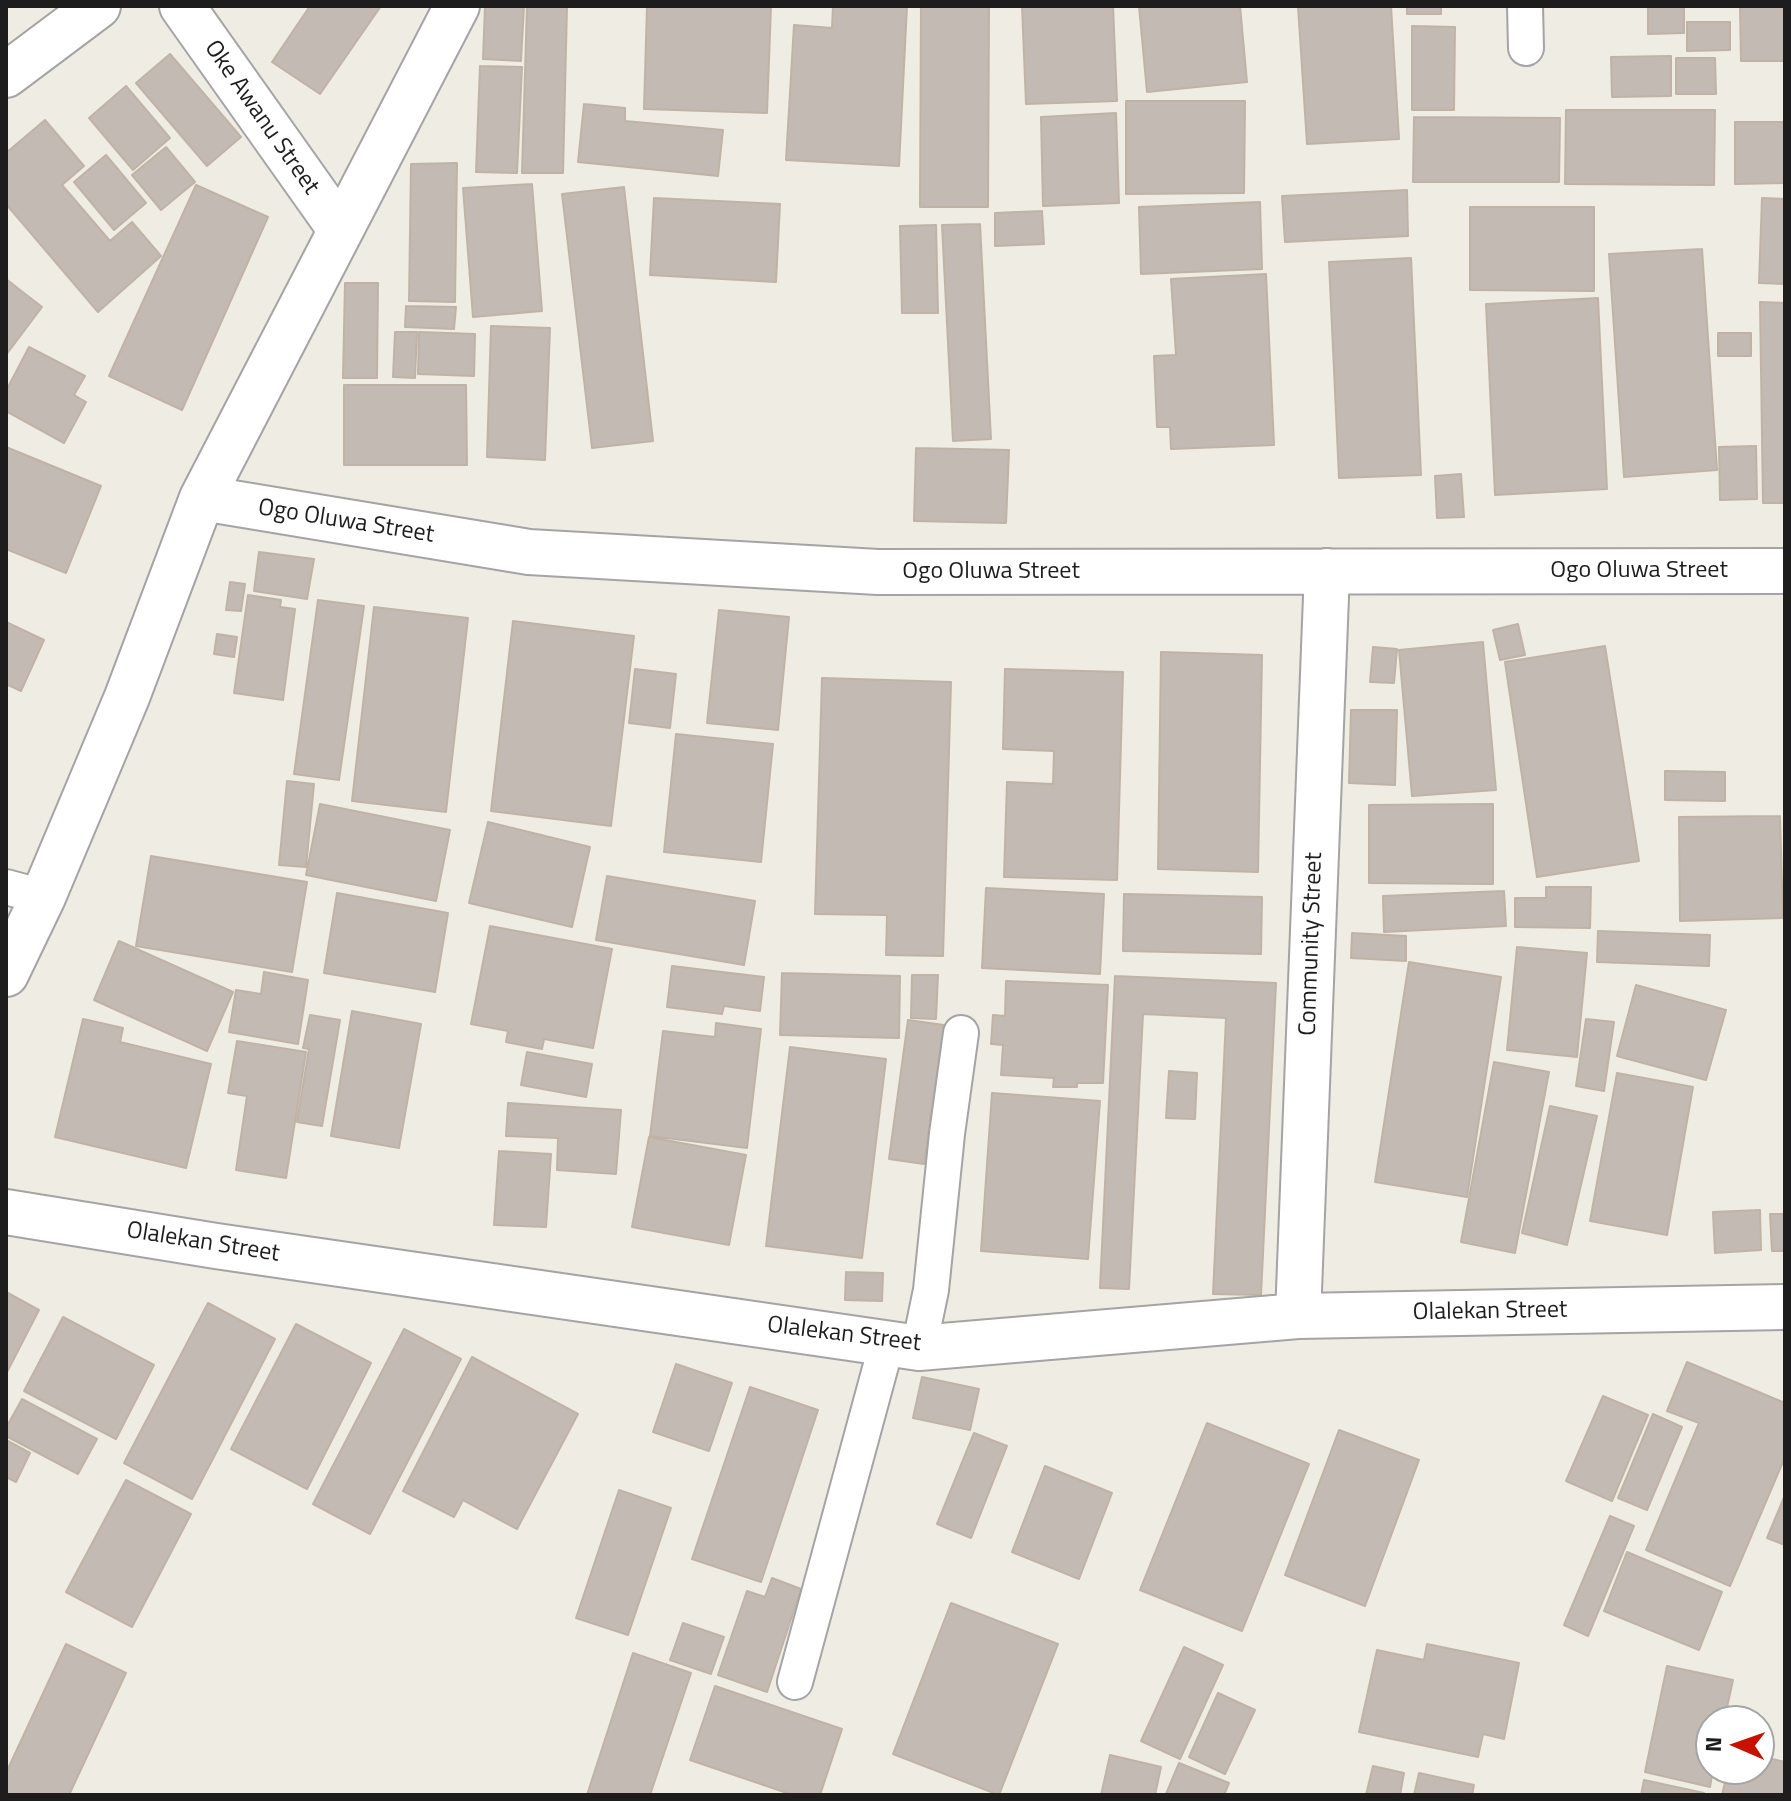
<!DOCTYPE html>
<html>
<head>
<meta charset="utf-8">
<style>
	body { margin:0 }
	#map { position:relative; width:1791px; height:1801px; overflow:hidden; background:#eeece3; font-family:"Titillium Web",sans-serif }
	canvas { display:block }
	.frame { position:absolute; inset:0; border:8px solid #1d1d1d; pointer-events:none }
	.north { position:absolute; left:1695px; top:1705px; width:80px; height:80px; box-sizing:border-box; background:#fff; border:2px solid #a5a5a5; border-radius:50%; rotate:272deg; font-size:22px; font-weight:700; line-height:32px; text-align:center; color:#1d1d1d }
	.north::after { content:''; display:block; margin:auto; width:28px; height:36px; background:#c91101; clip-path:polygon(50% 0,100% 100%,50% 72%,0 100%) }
</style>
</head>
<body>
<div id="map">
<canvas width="1791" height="1801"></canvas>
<div class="frame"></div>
<div class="north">N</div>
</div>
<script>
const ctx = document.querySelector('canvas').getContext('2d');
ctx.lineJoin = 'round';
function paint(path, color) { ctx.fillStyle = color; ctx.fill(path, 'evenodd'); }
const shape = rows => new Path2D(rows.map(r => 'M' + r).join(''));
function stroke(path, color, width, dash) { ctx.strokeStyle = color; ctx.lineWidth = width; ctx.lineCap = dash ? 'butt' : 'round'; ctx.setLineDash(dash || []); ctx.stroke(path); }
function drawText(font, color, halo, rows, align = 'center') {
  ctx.font = font + ' "Titillium Web",sans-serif'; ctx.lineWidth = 6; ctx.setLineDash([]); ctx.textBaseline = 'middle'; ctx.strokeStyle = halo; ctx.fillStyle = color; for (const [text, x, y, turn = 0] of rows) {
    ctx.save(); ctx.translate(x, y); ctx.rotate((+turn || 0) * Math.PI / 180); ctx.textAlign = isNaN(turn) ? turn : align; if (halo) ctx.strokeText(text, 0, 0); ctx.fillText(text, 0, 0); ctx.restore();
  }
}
const building = shape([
	[310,6,381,6,320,94,272,62,310,6],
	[485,6,524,6,521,61,483,59,485,6],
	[527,6,567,6,563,173,522,173,527,6],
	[647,6,771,6,767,113,644,109,647,6],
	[833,6,907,6,899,166,786,160,794,25,832,28,833,6],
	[921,6,989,6,988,207,920,207,921,6],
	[1022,6,1113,6,1117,101,1026,104,1022,6],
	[1139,6,1240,6,1247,82,1147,92,1139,6],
	[1298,6,1391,6,1399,139,1307,144,1298,6],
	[1407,6,1441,6,1441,14,1407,14,1407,6],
	[1648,6,1684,6,1684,33,1648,34,1648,6],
	[1740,6,1785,6,1785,61,1741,61,1740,6],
	[1687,22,1730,22,1730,50,1687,51,1687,22],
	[1412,26,1455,27,1454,110,1412,110,1412,26],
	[170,54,241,137,207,166,136,83,170,54],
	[1671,56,1671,96,1612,97,1611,57,1671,56],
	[1676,58,1715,58,1716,94,1676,94,1676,58],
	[480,66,522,67,517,173,476,172,480,66],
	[126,86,170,138,133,170,89,118,126,86],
	[1126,101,1245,101,1244,193,1126,194,1126,101],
	[584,104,625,108,625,121,723,130,718,176,578,162,584,104],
	[1566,110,1715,110,1714,185,1565,184,1566,110],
	[1116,113,1119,203,1043,206,1041,117,1116,113],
	[1414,117,1560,118,1559,182,1413,182,1414,117],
	[45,120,84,166,62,185,110,241,132,222,161,256,98,312,6,204,6,153,45,120],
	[1735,122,1785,122,1785,183,1735,184,1735,122],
	[166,147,195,182,161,210,132,175,166,147],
	[106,155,146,203,114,230,74,182,106,155],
	[457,163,455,302,409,301,411,164,457,163],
	[532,184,542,311,473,317,463,188,532,184],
	[196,185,268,217,182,410,109,376,196,185],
	[624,187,653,441,592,448,562,194,624,187],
	[1407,190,1408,236,1285,242,1282,196,1407,190],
	[654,198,780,204,776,282,650,275,654,198],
	[1762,198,1785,199,1785,284,1759,283,1762,198],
	[1260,202,1262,269,1141,274,1139,207,1260,202],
	[1470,207,1594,207,1594,291,1470,290,1470,207],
	[1042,211,1044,244,995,246,995,213,1042,211],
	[980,224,991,439,953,441,942,225,980,224],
	[936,225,938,313,902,313,900,226,936,225],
	[1702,249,1717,470,1624,477,1609,254,1702,249],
	[1411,258,1421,475,1339,478,1329,262,1411,258],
	[1266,274,1274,445,1171,449,1170,427,1157,427,1154,356,1176,355,1171,279,1266,274],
	[6,279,42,307,6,355,6,279],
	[345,283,378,283,377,378,343,378,345,283],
	[1598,298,1607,489,1495,495,1486,304,1598,298],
	[1760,302,1785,303,1785,503,1763,503,1760,302],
	[406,306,456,307,454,329,405,327,406,306],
	[491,326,550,328,545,460,487,457,491,326],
	[395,332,417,332,415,378,393,377,395,332],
	[419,332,475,334,474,376,418,374,419,332],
	[1718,333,1751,333,1751,356,1718,356,1718,333],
	[29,347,85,376,74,395,86,402,64,443,6,411,6,391,29,347],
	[344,385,466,385,467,465,344,465,344,385],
	[1756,446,1757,499,1720,500,1719,447,1756,446],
	[6,447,101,486,66,573,6,549,6,447],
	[916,448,1009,450,1006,523,914,521,916,448],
	[1461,474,1464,517,1437,518,1435,476,1461,474],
	[259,552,314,559,307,599,254,591,259,552],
	[230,582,245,584,241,611,226,610,230,582],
	[248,595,281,600,280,607,295,609,283,700,234,693,248,595],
	[318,600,364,606,339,780,294,774,318,600],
	[374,607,468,618,446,812,352,801,374,607],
	[719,610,789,617,778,730,707,723,719,610],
	[513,621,634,636,611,826,491,811,513,621],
	[6,622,44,640,21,691,6,684,6,622],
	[1518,624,1525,655,1500,660,1493,630,1518,624],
	[217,634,237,637,234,657,214,654,217,634],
	[1483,642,1496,790,1412,796,1399,650,1483,642],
	[1605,646,1639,861,1537,877,1505,662,1605,646],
	[1373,647,1397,649,1394,683,1370,682,1373,647],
	[1161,652,1262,655,1258,872,1158,869,1161,652],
	[635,669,676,674,670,728,629,723,635,669],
	[1005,669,1123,672,1117,880,1004,877,1007,782,1053,784,1054,751,1003,749,1005,669],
	[822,678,951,682,943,956,886,955,887,915,815,914,822,678],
	[1351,710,1397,710,1395,785,1349,783,1351,710],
	[676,734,773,744,761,862,664,852,676,734],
	[1665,771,1725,772,1725,801,1665,800,1665,771],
	[287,781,314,784,306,867,279,865,287,781],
	[320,804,450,830,436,901,306,875,320,804],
	[1493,804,1493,884,1369,883,1369,805,1493,804],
	[1780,816,1783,918,1680,921,1679,817,1780,816],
	[488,822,590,847,572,927,469,903,488,822],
	[151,856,307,882,292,972,136,946,151,856],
	[607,876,755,901,744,965,596,940,607,876],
	[1546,887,1591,887,1590,928,1515,927,1515,898,1546,898,1546,887],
	[986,888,1104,894,1100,974,982,968,986,888],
	[1504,891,1506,926,1384,932,1383,896,1504,891],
	[337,893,448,913,435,992,324,973,337,893],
	[1124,894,1262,897,1261,954,1123,951,1124,894],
	[490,926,612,949,593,1048,544,1039,542,1049,506,1042,508,1031,471,1024,490,926],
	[1598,931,1710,935,1709,966,1597,962,1598,931],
	[1352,933,1406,936,1406,961,1351,958,1352,933],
	[119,941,233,992,207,1051,94,1000,119,941],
	[1517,947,1587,953,1577,1057,1507,1050,1517,947],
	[1409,962,1501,977,1467,1197,1375,1182,1409,962],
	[672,966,764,977,760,1011,724,1006,722,1014,667,1007,672,966],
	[264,972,308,980,298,1044,229,1032,236,990,261,994,264,972],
	[782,973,900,976,899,1038,780,1035,782,973],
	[912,975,938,975,936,1019,911,1018,912,975],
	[1115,976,1276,983,1261,1295,1213,1294,1226,1018,1143,1014,1129,1289,1100,1288,1115,976],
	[1006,981,1108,985,1103,1083,1077,1083,1077,1087,1053,1087,1054,1078,1001,1075,1003,1045,991,1044,993,1015,1005,1016,1006,981],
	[1636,985,1726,1010,1706,1080,1617,1056,1636,985],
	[352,1011,421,1024,399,1148,331,1136,352,1011],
	[310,1015,340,1020,322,1126,297,1122,309,1049,303,1048,310,1015],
	[83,1019,123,1028,120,1042,211,1064,186,1168,55,1137,83,1019],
	[1586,1019,1614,1022,1604,1091,1576,1086,1586,1019],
	[908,1020,944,1025,924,1164,889,1159,908,1020],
	[716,1023,761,1029,747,1148,650,1136,663,1031,715,1037,716,1023],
	[237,1041,306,1052,286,1178,236,1170,247,1096,228,1093,237,1041],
	[790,1047,886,1059,862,1258,766,1246,790,1047],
	[527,1052,592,1064,586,1097,521,1085,527,1052],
	[1494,1062,1549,1072,1515,1253,1461,1242,1494,1062],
	[1169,1071,1197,1073,1195,1119,1166,1118,1169,1071],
	[1617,1073,1693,1087,1667,1235,1590,1221,1617,1073],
	[992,1093,1100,1101,1088,1259,981,1251,992,1093],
	[508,1103,621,1110,616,1174,557,1170,558,1138,506,1136,508,1103],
	[1550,1106,1597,1116,1567,1245,1522,1233,1550,1106],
	[649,1137,746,1155,729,1245,632,1227,649,1137],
	[499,1151,551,1154,546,1227,494,1225,499,1151],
	[1760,1210,1761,1250,1715,1253,1713,1212,1760,1210],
	[1770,1214,1785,1214,1785,1251,1772,1251,1770,1214],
	[846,1272,883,1273,882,1301,845,1300,846,1272],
	[6,1292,39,1310,6,1374,6,1292],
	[208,1303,275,1339,192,1499,124,1463,208,1303],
	[63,1317,154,1365,116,1439,24,1391,63,1317],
	[296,1324,371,1363,307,1489,231,1449,296,1324],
	[404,1329,461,1359,370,1534,313,1504,404,1329],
	[472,1357,578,1414,517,1529,463,1500,454,1517,403,1491,472,1357],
	[1687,1362,1785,1403,1785,1457,1730,1586,1646,1550,1699,1423,1667,1411,1687,1362],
	[676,1364,732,1383,709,1451,653,1432,676,1364],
	[922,1377,979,1389,970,1430,913,1418,922,1377],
	[750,1387,818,1410,761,1582,692,1559,750,1387],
	[1603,1396,1648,1415,1612,1501,1566,1481,1603,1396],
	[22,1399,97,1439,78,1474,6,1436,6,1428,22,1399],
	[1653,1414,1682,1427,1647,1510,1618,1498,1653,1414],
	[1207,1423,1309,1464,1242,1631,1140,1590,1207,1423],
	[1339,1430,1419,1460,1365,1606,1285,1575,1339,1430],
	[974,1433,1007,1446,971,1538,937,1524,974,1433],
	[6,1440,30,1453,16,1482,6,1477,6,1440],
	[1045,1466,1112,1493,1079,1579,1012,1552,1045,1466],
	[126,1480,191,1514,132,1627,66,1592,126,1480],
	[619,1490,671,1508,628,1635,576,1618,619,1490],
	[1785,1495,1785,1545,1767,1538,1785,1495],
	[1610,1516,1634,1526,1588,1636,1564,1625,1610,1516],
	[1627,1552,1722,1592,1699,1650,1604,1611,1627,1552],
	[772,1578,801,1589,767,1692,718,1675,747,1591,765,1597,772,1578],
	[951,1603,1058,1644,999,1795,893,1754,951,1603],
	[683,1623,724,1637,711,1674,670,1660,683,1623],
	[66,1644,126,1673,69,1795,10,1795,6,1793,6,1773,66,1644],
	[1427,1644,1519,1663,1504,1739,1483,1734,1478,1757,1359,1732,1377,1650,1424,1660,1427,1644],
	[1184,1647,1223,1665,1180,1759,1141,1741,1184,1647],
	[633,1653,691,1673,650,1795,587,1795,633,1653],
	[1667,1666,1733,1680,1724,1721,1711,1721,1711,1769,1713,1769,1710,1787,1645,1772,1667,1666],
	[715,1686,842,1729,820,1795,793,1795,690,1760,715,1686],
	[1218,1693,1255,1710,1225,1774,1189,1757,1218,1693],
	[1110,1755,1161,1767,1155,1795,1101,1795,1110,1755],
	[1759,1756,1785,1762,1785,1795,1722,1795,1728,1769,1759,1769,1759,1756],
	[1179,1763,1229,1783,1224,1795,1166,1794,1179,1763],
	[1373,1766,1404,1773,1400,1795,1366,1795,1373,1766],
	[1419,1773,1474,1785,1472,1795,1414,1795,1419,1773],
	[1644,1780,1704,1793,1703,1795,1641,1795,1644,1780]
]);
paint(building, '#c3bbb3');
stroke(building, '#c0b3a6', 2);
const lane = shape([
	[1525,6,1526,48],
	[6,887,43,897],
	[919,1348,931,1290,947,1134,961,1033],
	[795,1682,887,1343]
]);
const street = shape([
	[182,6,340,229],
	[6,75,98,6],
	[202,498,529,552,878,572,1785,571],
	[6,974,43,897,127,697,202,498,457,6],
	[6,1212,216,1246,919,1348,1298,1316,1785,1307],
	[1298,1316,1327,571]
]);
stroke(lane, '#a4a4a4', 38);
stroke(street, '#a4a4a4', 48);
stroke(lane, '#fff', 34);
stroke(street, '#fff', 44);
drawText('24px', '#1d1d1d', '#fff', [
	["Oke Awanu Street",261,118,55],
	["Ogo Oluwa Street",346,522,9],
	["Ogo Oluwa Street",1639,571],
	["Ogo Oluwa Street",991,572],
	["Community Street",1312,944,-88],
	["Olalekan Street",203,1243,9],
	["Olalekan Street",1490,1312,-1],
	["Olalekan Street",844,1335,7]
]);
</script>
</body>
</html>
